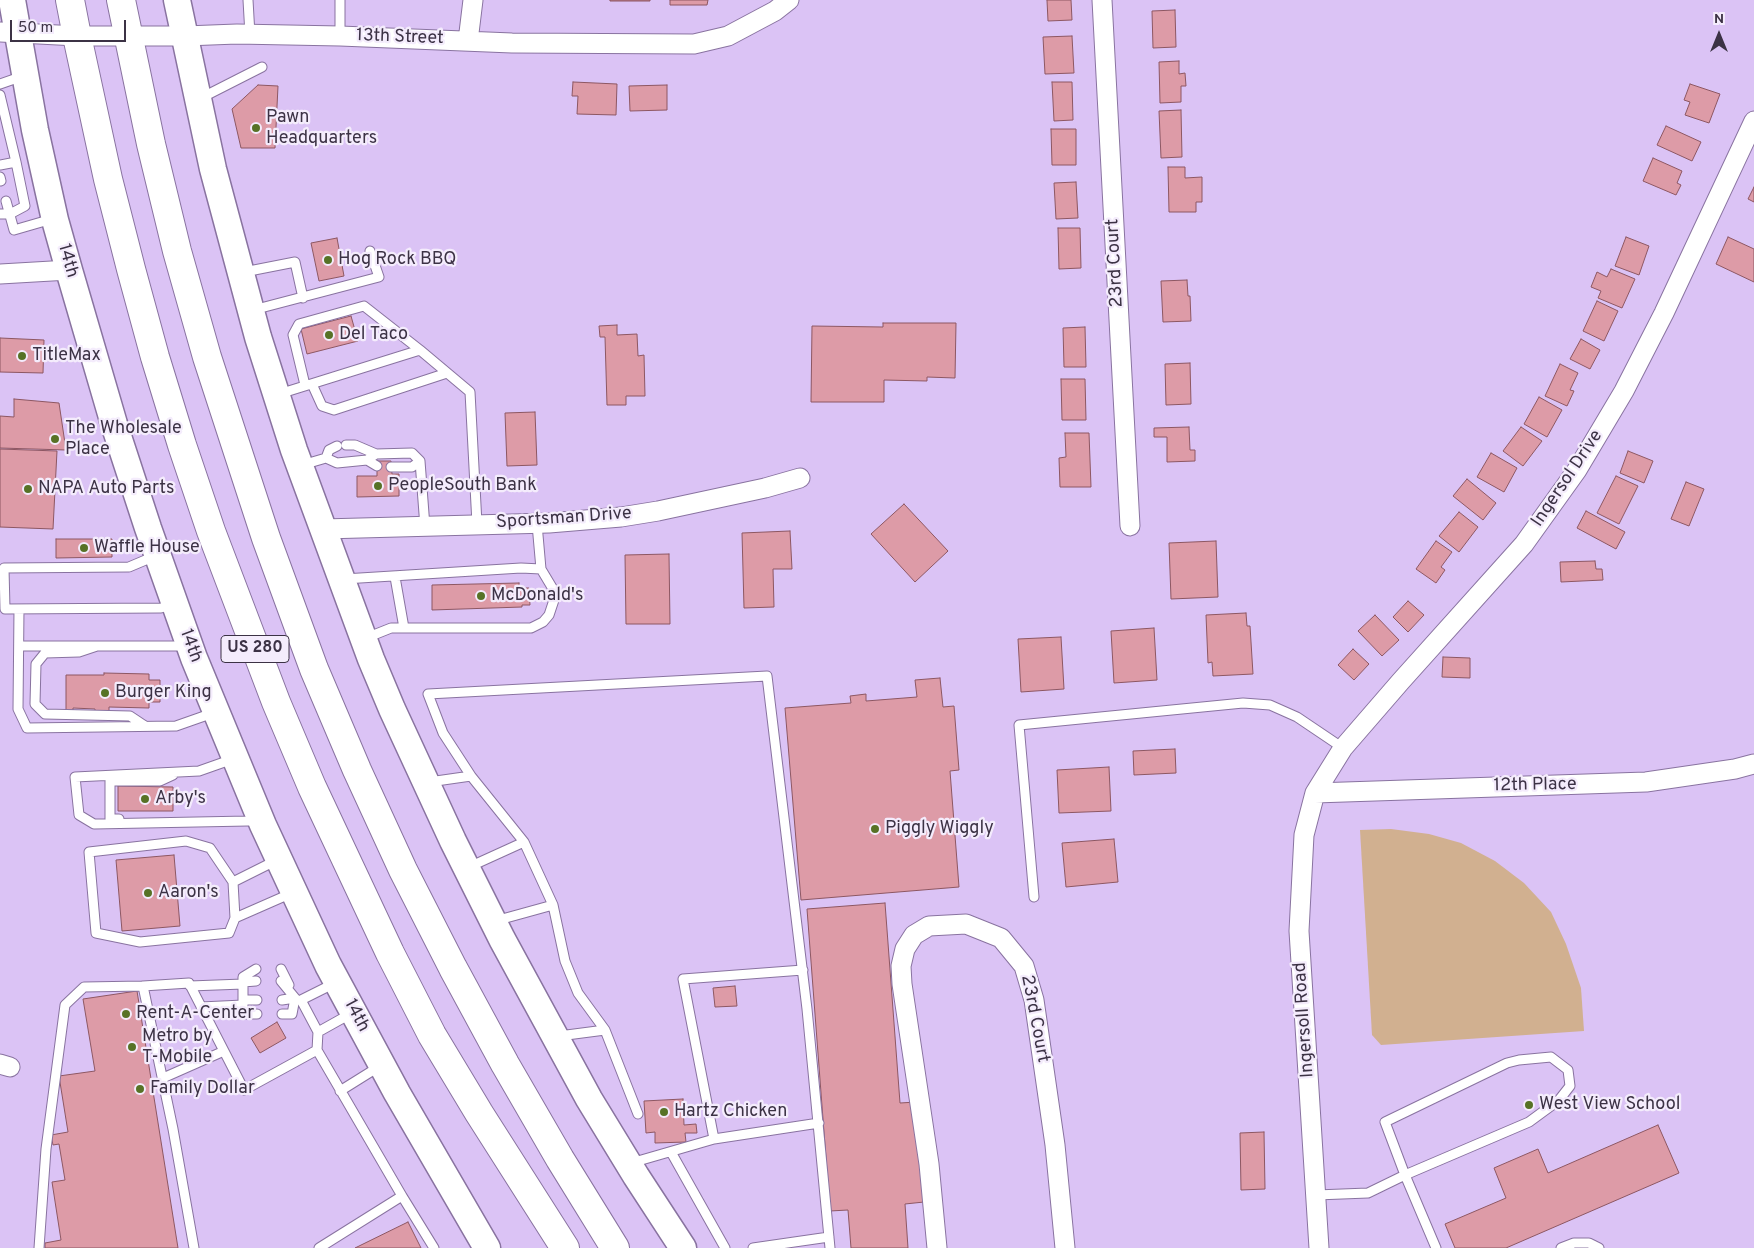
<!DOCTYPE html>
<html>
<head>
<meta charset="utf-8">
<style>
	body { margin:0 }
	#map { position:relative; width:1754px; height:1248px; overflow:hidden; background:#dbc3f5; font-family:Overpass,sans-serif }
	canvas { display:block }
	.north { position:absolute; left:1694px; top:10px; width:50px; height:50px; -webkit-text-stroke:4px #f4ecfc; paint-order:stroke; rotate:0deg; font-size:14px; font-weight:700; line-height:20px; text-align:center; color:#3c3245 }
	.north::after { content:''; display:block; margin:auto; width:18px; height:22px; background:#3c3245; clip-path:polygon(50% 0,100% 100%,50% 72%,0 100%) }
	.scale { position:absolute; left:10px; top:20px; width:116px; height:22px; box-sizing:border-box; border:2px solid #3c3245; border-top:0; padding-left:6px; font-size:15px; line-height:18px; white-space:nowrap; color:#3c3245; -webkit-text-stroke:4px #f4ecfc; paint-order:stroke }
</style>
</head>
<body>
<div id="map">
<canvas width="1754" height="1248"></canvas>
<div class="north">N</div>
<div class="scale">50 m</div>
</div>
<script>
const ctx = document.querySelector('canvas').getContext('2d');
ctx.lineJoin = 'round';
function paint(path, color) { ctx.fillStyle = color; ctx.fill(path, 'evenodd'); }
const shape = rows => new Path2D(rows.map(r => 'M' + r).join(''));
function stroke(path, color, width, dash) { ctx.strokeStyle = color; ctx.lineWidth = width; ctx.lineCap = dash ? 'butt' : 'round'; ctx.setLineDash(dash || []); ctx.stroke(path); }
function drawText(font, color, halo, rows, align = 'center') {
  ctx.font = font + ' Overpass,sans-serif'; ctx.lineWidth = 4.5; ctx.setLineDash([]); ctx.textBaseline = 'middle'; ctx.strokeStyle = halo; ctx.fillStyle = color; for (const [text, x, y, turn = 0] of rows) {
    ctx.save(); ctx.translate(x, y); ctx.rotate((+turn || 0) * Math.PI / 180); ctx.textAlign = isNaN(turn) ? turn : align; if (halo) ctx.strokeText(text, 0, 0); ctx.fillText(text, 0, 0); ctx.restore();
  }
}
paint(shape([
	[1391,829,1429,834,1461,843,1495,861,1524,883,1551,912,1566,944,1581,988,1584,1031,1381,1045,1372,1035,1360,830]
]), '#d1b090');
const building = shape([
	[610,0,650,0,650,1,610,1,610,0],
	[670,0,708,0,707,5,670,5,670,0],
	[1047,0,1071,0,1072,20,1048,21,1047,0],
	[1175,10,1176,47,1153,48,1152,11,1175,10],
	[1072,36,1074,73,1045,74,1043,37,1072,36],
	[1179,61,1179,74,1185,73,1186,86,1181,86,1181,102,1160,103,1159,62,1179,61],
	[573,82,617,84,616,115,577,114,578,96,572,96,573,82],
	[1052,82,1072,82,1073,120,1054,121,1052,82],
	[1690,84,1720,94,1709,123,1685,115,1690,102,1684,100,1690,84],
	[258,85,278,86,275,148,241,148,232,109,258,85],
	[667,85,667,110,630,111,629,86,667,85],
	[1181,110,1182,157,1161,158,1159,111,1181,110],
	[1666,126,1701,142,1692,161,1657,145,1666,126],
	[1051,129,1076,129,1076,165,1052,165,1051,129],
	[1653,158,1682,171,1677,183,1681,185,1676,195,1643,181,1653,158],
	[1168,167,1185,167,1185,178,1202,177,1202,202,1196,202,1196,212,1169,212,1168,167],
	[1076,182,1078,218,1056,219,1054,183,1076,182],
	[1754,187,1754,202,1748,199,1754,187],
	[1058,228,1080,228,1081,268,1059,269,1058,228],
	[1626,237,1649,246,1639,275,1615,266,1626,237],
	[1728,237,1754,249,1754,282,1716,264,1728,237],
	[337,238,344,276,319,281,311,243,337,238],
	[1611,269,1635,279,1622,308,1598,298,1601,291,1591,287,1597,272,1607,277,1611,269],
	[1187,280,1188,296,1190,296,1191,321,1163,322,1161,281,1187,280],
	[1597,301,1618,311,1604,341,1583,331,1597,301],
	[351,316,358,341,307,354,301,329,351,316],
	[883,323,956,323,955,378,927,377,927,381,884,380,884,402,811,402,812,326,883,327,883,323],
	[617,325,617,335,637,334,638,356,644,355,645,396,626,396,626,405,607,405,605,337,600,337,599,326,617,325],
	[1085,327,1086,367,1064,367,1063,328,1085,327],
	[0,338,44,340,43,373,0,372,0,338],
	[1581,339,1600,350,1590,369,1570,359,1581,339],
	[1190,363,1191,404,1166,405,1165,364,1190,363],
	[1560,364,1578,373,1570,390,1574,391,1567,406,1545,396,1560,364],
	[1061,379,1085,379,1086,420,1062,420,1061,379],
	[1539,397,1562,410,1547,437,1524,424,1539,397],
	[14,399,59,403,66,450,0,448,0,416,14,417,14,399],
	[535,412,537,465,507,466,505,413,535,412],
	[1189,427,1190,450,1195,450,1195,461,1167,462,1167,437,1154,437,1154,428,1189,427],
	[1521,427,1542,441,1523,466,1503,451,1521,427],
	[1065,433,1089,433,1091,487,1060,487,1059,458,1066,457,1065,433],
	[0,449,57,451,53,529,0,527,0,449],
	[1628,451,1653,461,1644,483,1620,473,1628,451],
	[1491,453,1517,468,1504,492,1477,477,1491,453],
	[377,461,391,461,392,474,399,474,399,496,357,497,357,476,377,476,377,461],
	[1616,476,1638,486,1619,524,1597,513,1616,476],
	[1467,479,1496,503,1483,520,1453,496,1467,479],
	[1686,482,1704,489,1689,526,1671,519,1686,482],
	[904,504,948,551,915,582,871,534,904,504],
	[1586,511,1625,532,1616,549,1577,528,1586,511],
	[1459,512,1478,527,1459,552,1439,536,1459,512],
	[790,531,792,569,773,569,774,607,744,608,742,533,790,531],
	[56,539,112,539,112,557,56,558,56,539],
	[1216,541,1218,597,1171,599,1169,543,1216,541],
	[1436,541,1452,552,1441,567,1445,570,1436,583,1416,569,1436,541],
	[669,554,670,624,626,624,625,555,669,554],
	[1595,561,1596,569,1602,569,1603,580,1561,582,1560,562,1595,561],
	[519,583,519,588,529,588,530,605,522,605,522,607,432,610,432,585,519,583],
	[1408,601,1424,615,1408,632,1393,617,1408,601],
	[1246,613,1247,626,1250,626,1253,674,1213,676,1212,662,1208,663,1206,615,1246,613],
	[1375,615,1399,640,1382,656,1358,631,1375,615],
	[1154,628,1157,680,1114,683,1111,631,1154,628],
	[1061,637,1064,689,1021,692,1018,639,1061,637],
	[1353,649,1369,664,1354,680,1338,665,1353,649],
	[1443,657,1470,658,1470,678,1442,677,1443,657],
	[104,673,149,674,149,680,160,680,160,702,149,702,149,708,109,707,109,714,95,714,95,709,73,708,73,714,66,714,66,675,104,675,104,673],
	[940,678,943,707,954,706,959,770,950,771,959,887,801,900,785,708,851,703,850,696,866,694,866,701,917,697,915,680,940,678],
	[1175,749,1176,773,1134,775,1133,751,1175,749],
	[1109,767,1111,811,1059,813,1057,770,1109,767],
	[118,786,173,787,173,811,118,811,118,786],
	[1114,839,1118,882,1066,887,1062,843,1114,839],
	[174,855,180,926,122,931,116,860,174,855],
	[885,903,900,1103,916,1102,924,1202,905,1204,908,1248,851,1248,848,1210,830,1211,807,909,885,903],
	[735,986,737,1006,715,1007,713,988,735,986],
	[137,991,178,1248,45,1248,45,1243,61,1240,52,1182,65,1180,59,1144,53,1145,51,1135,68,1132,59,1076,95,1071,83,999,137,991],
	[277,1022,286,1038,260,1053,251,1038,277,1022],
	[683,1099,684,1125,696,1124,697,1133,685,1133,686,1142,655,1143,655,1132,646,1133,644,1101,683,1099],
	[1658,1125,1679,1173,1506,1248,1455,1248,1445,1224,1506,1198,1494,1168,1538,1149,1548,1173,1658,1125],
	[1264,1132,1265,1189,1241,1190,1240,1133,1264,1132],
	[408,1222,421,1248,355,1248,408,1222]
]);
paint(building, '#dd9ba7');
stroke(building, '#8d5762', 1);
const lane = shape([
	[248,0,250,35],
	[340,36,340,0],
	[0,84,23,76],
	[0,95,16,162],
	[201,98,262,67],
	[0,165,16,162,25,206,10,214,0,214],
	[0,177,1,181],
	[6,201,14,230,52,219],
	[244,272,295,262,303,298],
	[253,310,379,277,370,251],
	[312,384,322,406,334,410,447,373],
	[305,385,293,335,299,324,364,306,420,350],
	[279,394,420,350,470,392,477,524],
	[346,445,355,445,376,454],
	[326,458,329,450,337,446],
	[367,460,377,466],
	[302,465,326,458,337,463,367,460,376,454,412,453,420,461],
	[391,467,412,467,420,461,425,527],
	[537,524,541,569],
	[155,556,129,567,4,568,5,609,161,608,173,605],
	[395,577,404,628],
	[344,579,521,568,541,569,553,589,554,600,549,615,543,622,531,628,391,628,366,638],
	[19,609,18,709,27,728,176,726,213,713],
	[20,646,187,646],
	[97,646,79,652,45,653,36,664,35,704,45,714,130,716,145,726],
	[233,759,199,771,75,777,79,815,94,824,248,821,257,818],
	[471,776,524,842,553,905,565,961,578,993,605,1030,559,1036],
	[429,782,471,776,443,733,428,694,767,676,807,1009,830,1248],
	[119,819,110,819,110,781,160,781,173,775],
	[277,860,233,882,235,918,292,893],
	[469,867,524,842],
	[233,882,210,848,186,841,89,852,96,933,140,942,229,933,235,918],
	[1034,897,1019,725,1243,703,1270,705,1297,717,1343,748],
	[495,921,553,905],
	[256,969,243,977,243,1014,257,1014],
	[281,969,289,985],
	[281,981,295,998,292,1014,282,1014],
	[243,982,256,981],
	[335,983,301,1000,318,1032,352,1013],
	[190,986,243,984],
	[243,1000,257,1000],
	[282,1000,295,998],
	[201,1007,243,1005],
	[605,1030,638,1114],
	[317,1050,402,1196,319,1248],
	[163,1078,224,1051],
	[340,1091,380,1066],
	[714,1139,683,979,803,970],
	[671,1152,725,1248],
	[631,1163,714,1139,819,1123],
	[1316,1195,1368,1193,1405,1175,1529,1122,1559,1100,1570,1086,1568,1070,1551,1057,1519,1060,1507,1063,1385,1122,1405,1175,1436,1248],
	[402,1196,434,1248],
	[39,1248,46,1149,65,1005,84,987,143,986],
	[194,1248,173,1129,143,986,189,983,244,1090,317,1050,318,1032],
	[753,1248,829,1237],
	[1561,1248,1574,1243,1589,1243,1599,1248]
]);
const street = shape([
	[1102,0,1130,526],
	[0,32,77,36,185,36,237,34,340,36,512,43,694,44,728,36,775,11,789,0],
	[468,41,473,0],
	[0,274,69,270],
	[323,529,549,523,621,517,658,511,765,488,800,478],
	[1315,793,1646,782,1735,769,1754,764],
	[0,1064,10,1067],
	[937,1248,929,1164,902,984,901,966,905,949,914,935,929,926,966,924,1001,938,1024,966,1034,1000,1055,1145,1065,1248],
	[1319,1248,1299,931,1304,835,1315,793,1343,748,1401,681,1524,544,1577,470,1624,391,1664,313,1754,121]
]);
const secondary = shape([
	[12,0,35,130,55,220,69,270,114,424,148,528,194,658,263,825,328,965,397,1093,487,1248],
	[177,0,213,169,258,337,294,450,371,659,392,709,453,841,502,939,589,1099,636,1176,683,1248]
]);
const highway = shape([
	[70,0,77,36,108,179,131,269,155,357,182,445,211,531,276,702,312,787,390,953,432,1035,479,1113,565,1248],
	[121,0,151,144,177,251,207,357,266,538,314,669,357,770,403,870,453,968,505,1064,560,1159,615,1248]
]);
stroke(lane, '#8973a0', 11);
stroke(street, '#8973a0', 21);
stroke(secondary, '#8973a0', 29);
stroke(highway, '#8973a0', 30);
stroke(lane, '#fff', 9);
stroke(street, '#fff', 19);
stroke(secondary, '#fff', 26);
stroke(highway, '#fff', 28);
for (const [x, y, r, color] of [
	[256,128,5,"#577226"],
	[328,260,5,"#577226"],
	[329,335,5,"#577226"],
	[22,356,5,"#577226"],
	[55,439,5,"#577226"],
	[378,486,5,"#577226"],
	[28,489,5,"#577226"],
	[84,548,5,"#577226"],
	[481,596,5,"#577226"],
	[105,693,5,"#577226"],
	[145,799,5,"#577226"],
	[875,829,5,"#577226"],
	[148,893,5,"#577226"],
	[126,1014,5,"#577226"],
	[132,1047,5,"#577226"],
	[140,1089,5,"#577226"],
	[1529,1105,5,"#577226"],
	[664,1112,5,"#577226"]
]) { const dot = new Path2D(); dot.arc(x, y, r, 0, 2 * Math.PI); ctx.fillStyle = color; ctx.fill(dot); stroke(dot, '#f4ecfc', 2); }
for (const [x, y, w] of [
	[255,649,68]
]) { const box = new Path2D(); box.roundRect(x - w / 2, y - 13.5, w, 27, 4); ctx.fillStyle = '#f4ecfc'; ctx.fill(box); stroke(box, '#3c3245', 1); }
drawText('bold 16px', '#3c3245', null, [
	["US 280",255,649]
]);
drawText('18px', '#3c3245', '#f4ecfc', [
	["13th Street",400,38,2],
	["14th",67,261,74],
	["23rd Court",1116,263,-93],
	["Ingersol Drive",1568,479,-56],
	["Sportsman Drive",564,519,-4],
	["14th",190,646,70],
	["12th Place",1535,786,-1],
	["14th",356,1016,62],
	["23rd Court",1034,1019,79],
	["Ingersoll Road",1305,1020,-94]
]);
drawText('18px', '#3c3245', '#f4ecfc', [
	["Pawn",266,118],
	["Headquarters",266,139],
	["Hog Rock BBQ",338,260],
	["Del Taco",339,335],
	["TitleMax",32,356],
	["The Wholesale",65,429],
	["Place",65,450],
	["PeopleSouth Bank",388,486],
	["NAPA Auto Parts",38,489],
	["Waffle House",94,548],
	["McDonald's",491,596],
	["Burger King",115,693],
	["Arby's",155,799],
	["Piggly Wiggly",885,829],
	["Aaron's",158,893],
	["Rent-A-Center",136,1014],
	["Metro by",142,1037],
	["T-Mobile",142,1058],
	["Family Dollar",150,1089],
	["West View School",1539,1105],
	["Hartz Chicken",674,1112]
], 'left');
</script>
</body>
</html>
